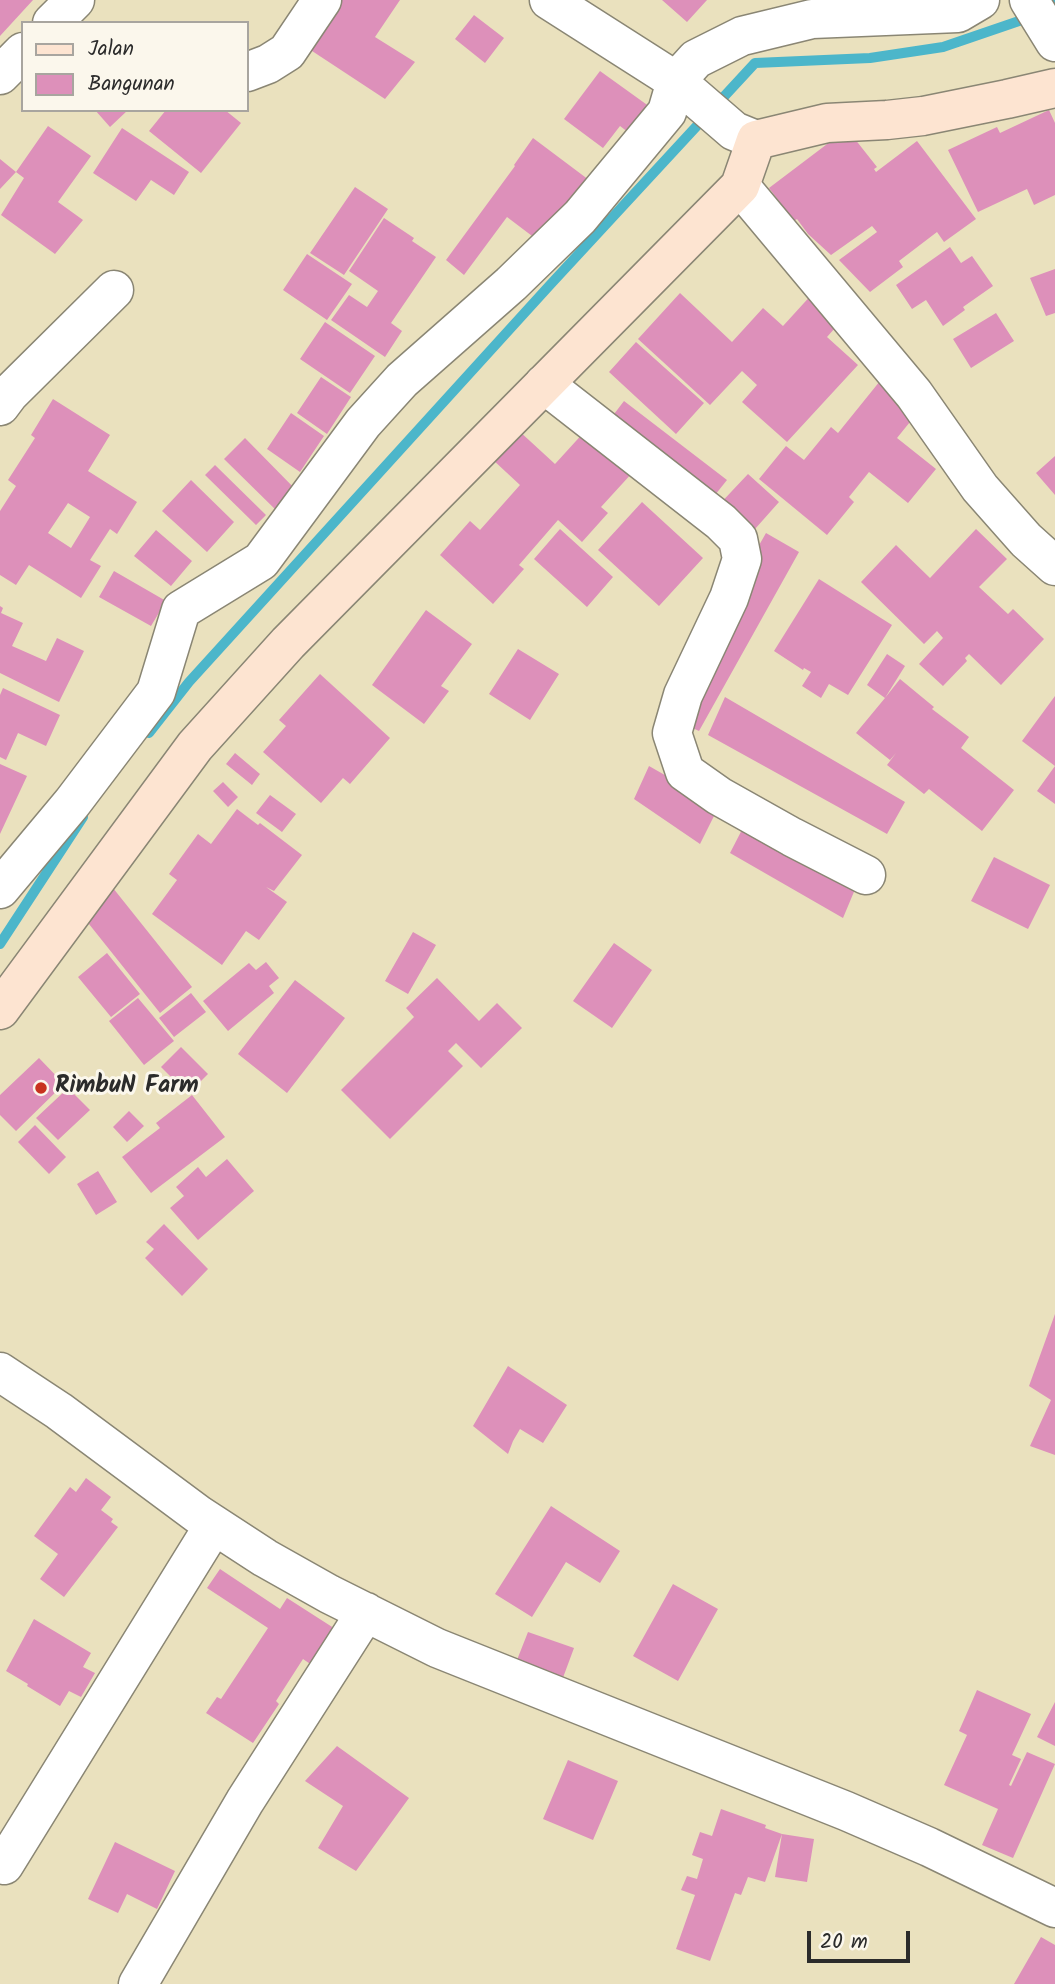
<!DOCTYPE html>
<html>
<head>
<meta charset="utf-8">
<style>
	body { margin:0 }
	#map { position:relative; width:1055px; height:1984px; overflow:hidden; background:#eae1be; font-family:Kalam,sans-serif }
	canvas { display:block }
	.legend { position:absolute; left:21px; top:21px; width:228px; height:91px; box-sizing:border-box; background:#fbf7ec; border:2px solid #a8a59f; margin:0; padding:9px 12px; list-style:none; font-size:21px; color:#2b2b2b }
	.legend li { display:flex; align-items:center; gap:14px; height:35px }
	.legend b { width:35px; border:2px solid #a8a59f }
	.scale { position:absolute; left:807px; top:1931px; width:103px; height:32px; box-sizing:border-box; border:4px solid #2b2b2b; border-top:0; padding-left:9px; font-size:21px; line-height:24px; white-space:nowrap; color:#2b2b2b; -webkit-text-stroke:5px #fbf7ec; paint-order:stroke }
</style>
</head>
<body>
<div id="map">
<canvas width="1055" height="1984"></canvas>
<ul class="legend">
<li><b style="height:9px;background:#fde4d1"></b>Jalan</li>
<li><b style="height:19px;background:#dd90ba"></b>Bangunan</li>
</ul>
<div class="scale">20 m</div>
</div>
<script>
const ctx = document.querySelector('canvas').getContext('2d');
ctx.lineJoin = 'round';
const shape = rows => new Path2D(rows.map(r => 'M' + r).join(''));
function stroke(path, color, width, dash) { ctx.strokeStyle = color; ctx.lineWidth = width; ctx.lineCap = dash ? 'butt' : 'round'; ctx.setLineDash(dash || []); ctx.stroke(path); }
function paint(path, color) { ctx.fillStyle = color; ctx.fill(path, 'evenodd'); }
function drawText(font, color, halo, rows, align = 'center') {
  ctx.font = font + ' Kalam,sans-serif'; ctx.lineWidth = 6; ctx.setLineDash([]); ctx.textBaseline = 'middle'; ctx.strokeStyle = halo; ctx.fillStyle = color; for (const [text, x, y, turn = 0] of rows) {
    ctx.save(); ctx.translate(x, y); ctx.rotate((+turn || 0) * Math.PI / 180); ctx.textAlign = isNaN(turn) ? turn : align; if (halo) ctx.strokeText(text, 0, 0); ctx.fillText(text, 0, 0); ctx.restore();
  }
}
stroke(shape([
	[149,733,189,682,549,286,755,63,870,58,943,47,1019,21,1052,0],
	[0,944,83,817]
]), '#4cb6ca', 10);
paint(shape([
	[0,0,33,0,0,36],
	[333,0,400,0,375,37,415,62,385,99,306,47],
	[662,0,707,0,687,22],
	[474,15,504,38,485,63,455,39],
	[600,71,657,112,637,139,620,126,603,148,564,119],
	[95,110,128,110,110,127],
	[166,110,225,110,241,123,201,173,149,131],
	[1049,110,1055,123,1055,195,1034,205,1027,189,978,212,948,150,997,127,1000,133],
	[48,126,91,156,58,202,83,220,55,254,1,215,24,178,16,172],
	[122,128,189,172,174,195,151,180,136,201,93,173],
	[847,129,877,167,874,169,876,172,917,141,976,219,944,242,937,232,899,261,903,267,870,292,839,260,877,232,872,226,831,255,808,234,797,219,794,221,769,188],
	[533,138,589,180,540,242,507,217,464,275,446,260,515,166,514,165],
	[0,159,16,172,0,189],
	[355,187,388,209,344,275,310,253],
	[384,218,414,238,412,241,436,257,391,323,402,331,385,357,331,320,349,295,367,307,378,291,349,271],
	[950,247,961,263,972,256,993,286,963,307,965,310,943,326,926,300,912,309,896,285],
	[307,254,352,284,327,320,283,290],
	[1055,269,1055,313,1046,316,1030,278],
	[814,292,843,319,827,337,858,365,787,442,742,402,757,385,742,371,710,405,638,339,680,293,732,342,763,308,783,326],
	[996,313,1014,341,971,368,953,339],
	[325,322,375,356,350,393,300,359],
	[636,342,704,403,676,434,609,372],
	[321,377,351,397,327,434,297,413],
	[880,381,918,412,897,438,936,469,908,503,869,472,849,497,854,502,827,535,759,479,786,446,804,460,831,427,838,433],
	[53,399,110,435,88,471,137,502,117,534,110,529,90,560,101,566,81,598,29,565,16,585,0,575,0,511,16,486,8,480,35,438,31,435],
	[68,503,90,517,71,548,48,533],
	[624,401,727,480,711,500,608,422],
	[291,413,324,436,300,472,267,449],
	[518,430,555,464,586,430,633,472,601,507,608,513,582,542,558,520,519,565,524,569,493,604,440,555,470,521,480,530,520,485,492,459],
	[245,438,301,495,281,515,224,459],
	[1055,456,1055,495,1036,473],
	[215,465,266,515,256,525,205,475],
	[748,474,779,502,747,538,715,509],
	[191,480,234,522,207,552,162,511],
	[642,502,703,558,659,606,598,550],
	[560,529,613,577,587,607,534,559],
	[976,529,1007,559,979,587,1008,614,1013,609,1044,639,1001,685,969,654,965,658,967,661,943,686,919,664,943,638,937,631,924,644,861,582,896,545,930,578],
	[156,530,192,561,171,586,134,556],
	[766,533,799,552,699,731,663,714],
	[114,571,166,601,151,626,99,597],
	[819,579,892,625,848,695,829,684,821,698,802,686,811,672,804,668,803,670,774,651],
	[0,606,3,608,1,613,23,623,12,646,46,661,57,638,84,651,59,702,0,673],
	[426,610,472,644,441,686,449,691,424,724,372,685],
	[518,649,559,674,530,720,489,694],
	[887,654,905,666,885,698,900,679,934,707,932,709,969,737,961,748,1014,790,982,831,929,789,924,794,887,765,896,753,890,760,856,733,885,698,867,685],
	[320,674,390,738,350,784,343,778,321,803,263,752,286,726,279,720],
	[3,688,60,715,46,746,18,733,6,760,0,757,0,695],
	[1055,696,1055,766,1022,741],
	[725,697,905,802,887,834,708,735],
	[235,753,260,774,252,785,226,764],
	[0,764,27,776,0,834],
	[649,766,719,806,700,844,634,799],
	[1055,766,1055,804,1037,791],
	[223,782,238,797,228,807,213,791],
	[270,795,296,814,282,832,256,813],
	[237,809,258,825,260,823,302,855,274,891,266,887,287,902,259,940,246,931,222,965,152,914,177,880,169,874,198,834,211,844],
	[746,822,856,887,843,918,730,853],
	[994,857,1050,885,1028,929,971,901],
	[113,888,192,987,160,1013,81,914],
	[413,932,436,945,408,994,385,981],
	[614,943,652,970,612,1028,573,1001],
	[107,953,140,994,111,1017,78,977],
	[266,962,279,978,269,986,274,993,228,1031,203,1001,249,963,256,970],
	[437,978,479,1021,497,1003,522,1028,481,1068,456,1043,448,1051,463,1066,390,1139,341,1090,414,1017,406,1008],
	[295,980,345,1018,287,1093,238,1054],
	[191,993,206,1012,174,1037,159,1018],
	[138,998,174,1041,144,1065,109,1021],
	[181,1047,208,1074,188,1094,161,1067],
	[39,1058,64,1084,16,1131,0,1115,0,1095],
	[68,1088,90,1110,58,1140,36,1118],
	[192,1095,225,1137,151,1193,122,1157,160,1128,156,1123],
	[129,1111,144,1126,127,1142,113,1127],
	[35,1125,66,1157,49,1174,18,1142],
	[227,1159,254,1191,198,1240,170,1208,184,1196,176,1187,198,1167,206,1177],
	[98,1171,117,1202,96,1215,77,1184],
	[164,1224,208,1269,182,1296,145,1258,154,1249,146,1242],
	[1055,1314,1055,1455,1030,1446,1051,1400,1029,1386],
	[508,1366,567,1405,543,1443,520,1429,513,1441,508,1454,473,1426],
	[86,1478,111,1497,101,1510,113,1519,111,1522,118,1527,64,1597,40,1579,58,1554,34,1536,70,1487,76,1492],
	[551,1506,620,1551,600,1583,566,1562,532,1617,495,1594],
	[220,1569,280,1609,287,1598,340,1632,316,1668,303,1659,276,1701,279,1704,253,1743,206,1713,217,1697,221,1699,268,1628,207,1588],
	[673,1584,718,1609,678,1681,633,1656],
	[34,1619,91,1653,83,1667,95,1673,81,1697,69,1691,60,1706,27,1686,28,1684,6,1671],
	[528,1632,574,1648,561,1683,517,1660],
	[977,1690,1031,1714,1012,1755,1021,1759,1009,1785,1011,1786,1027,1752,1055,1764,1013,1858,982,1845,998,1809,944,1785,967,1735,959,1731],
	[1055,1702,1055,1746,1037,1737],
	[337,1746,409,1798,356,1871,318,1848,343,1806,305,1781],
	[568,1760,618,1781,593,1840,543,1819],
	[721,1809,766,1825,765,1828,782,1834,814,1839,807,1882,775,1877,782,1834,765,1882,748,1877,741,1895,735,1893,710,1961,676,1949,695,1895,681,1890,687,1876,697,1879,703,1859,692,1855,700,1832,712,1836],
	[115,1842,175,1871,157,1909,127,1894,118,1913,88,1899],
	[1041,1937,1055,1945,1055,1984,1014,1984]
]), '#dd90ba');
const street = shape([
	[1029,0,1055,42],
	[52,23,75,0],
	[247,72,268,64,287,52,322,0],
	[0,75,23,52],
	[756,140,734,131,676,81,696,59,742,36,812,19,958,13,980,0],
	[740,186,914,394,980,488,1026,540,1055,566],
	[544,384,721,522,738,539,742,559,729,598,683,695,672,733,685,772,719,796,792,837,866,875],
	[0,406,9,394,114,290],
	[0,889,72,803,156,692,181,610,261,561,363,423,402,380,511,284,580,217,667,112,676,81,549,0],
	[0,1372,59,1411,199,1515,265,1558,329,1594,437,1648,846,1811,929,1847,1055,1908],
	[4,1865,214,1525],
	[138,1984,245,1801,366,1612]
]);
const secondary = shape([
	[0,1010,195,746,288,643,740,186,756,140,827,123,887,120,923,116,1007,99,1055,88]
]);
stroke(street, '#8a8674', 41);
stroke(secondary, '#8a8674', 41);
stroke(street, '#fff', 38);
stroke(secondary, '#fde4d1', 38);
for (const [x, y, r, color] of [
	[41,1088,7,"#c8321e"]
]) { const dot = new Path2D(); dot.arc(x, y, r, 0, 2 * Math.PI); ctx.fillStyle = color; ctx.fill(dot); stroke(dot, '#fbf7ec', 2.5); }
drawText('bold 24px', '#2b2b2b', '#fbf7ec', [
	["RimbuN Farm",55,1088]
], 'left');
</script>
</body>
</html>
